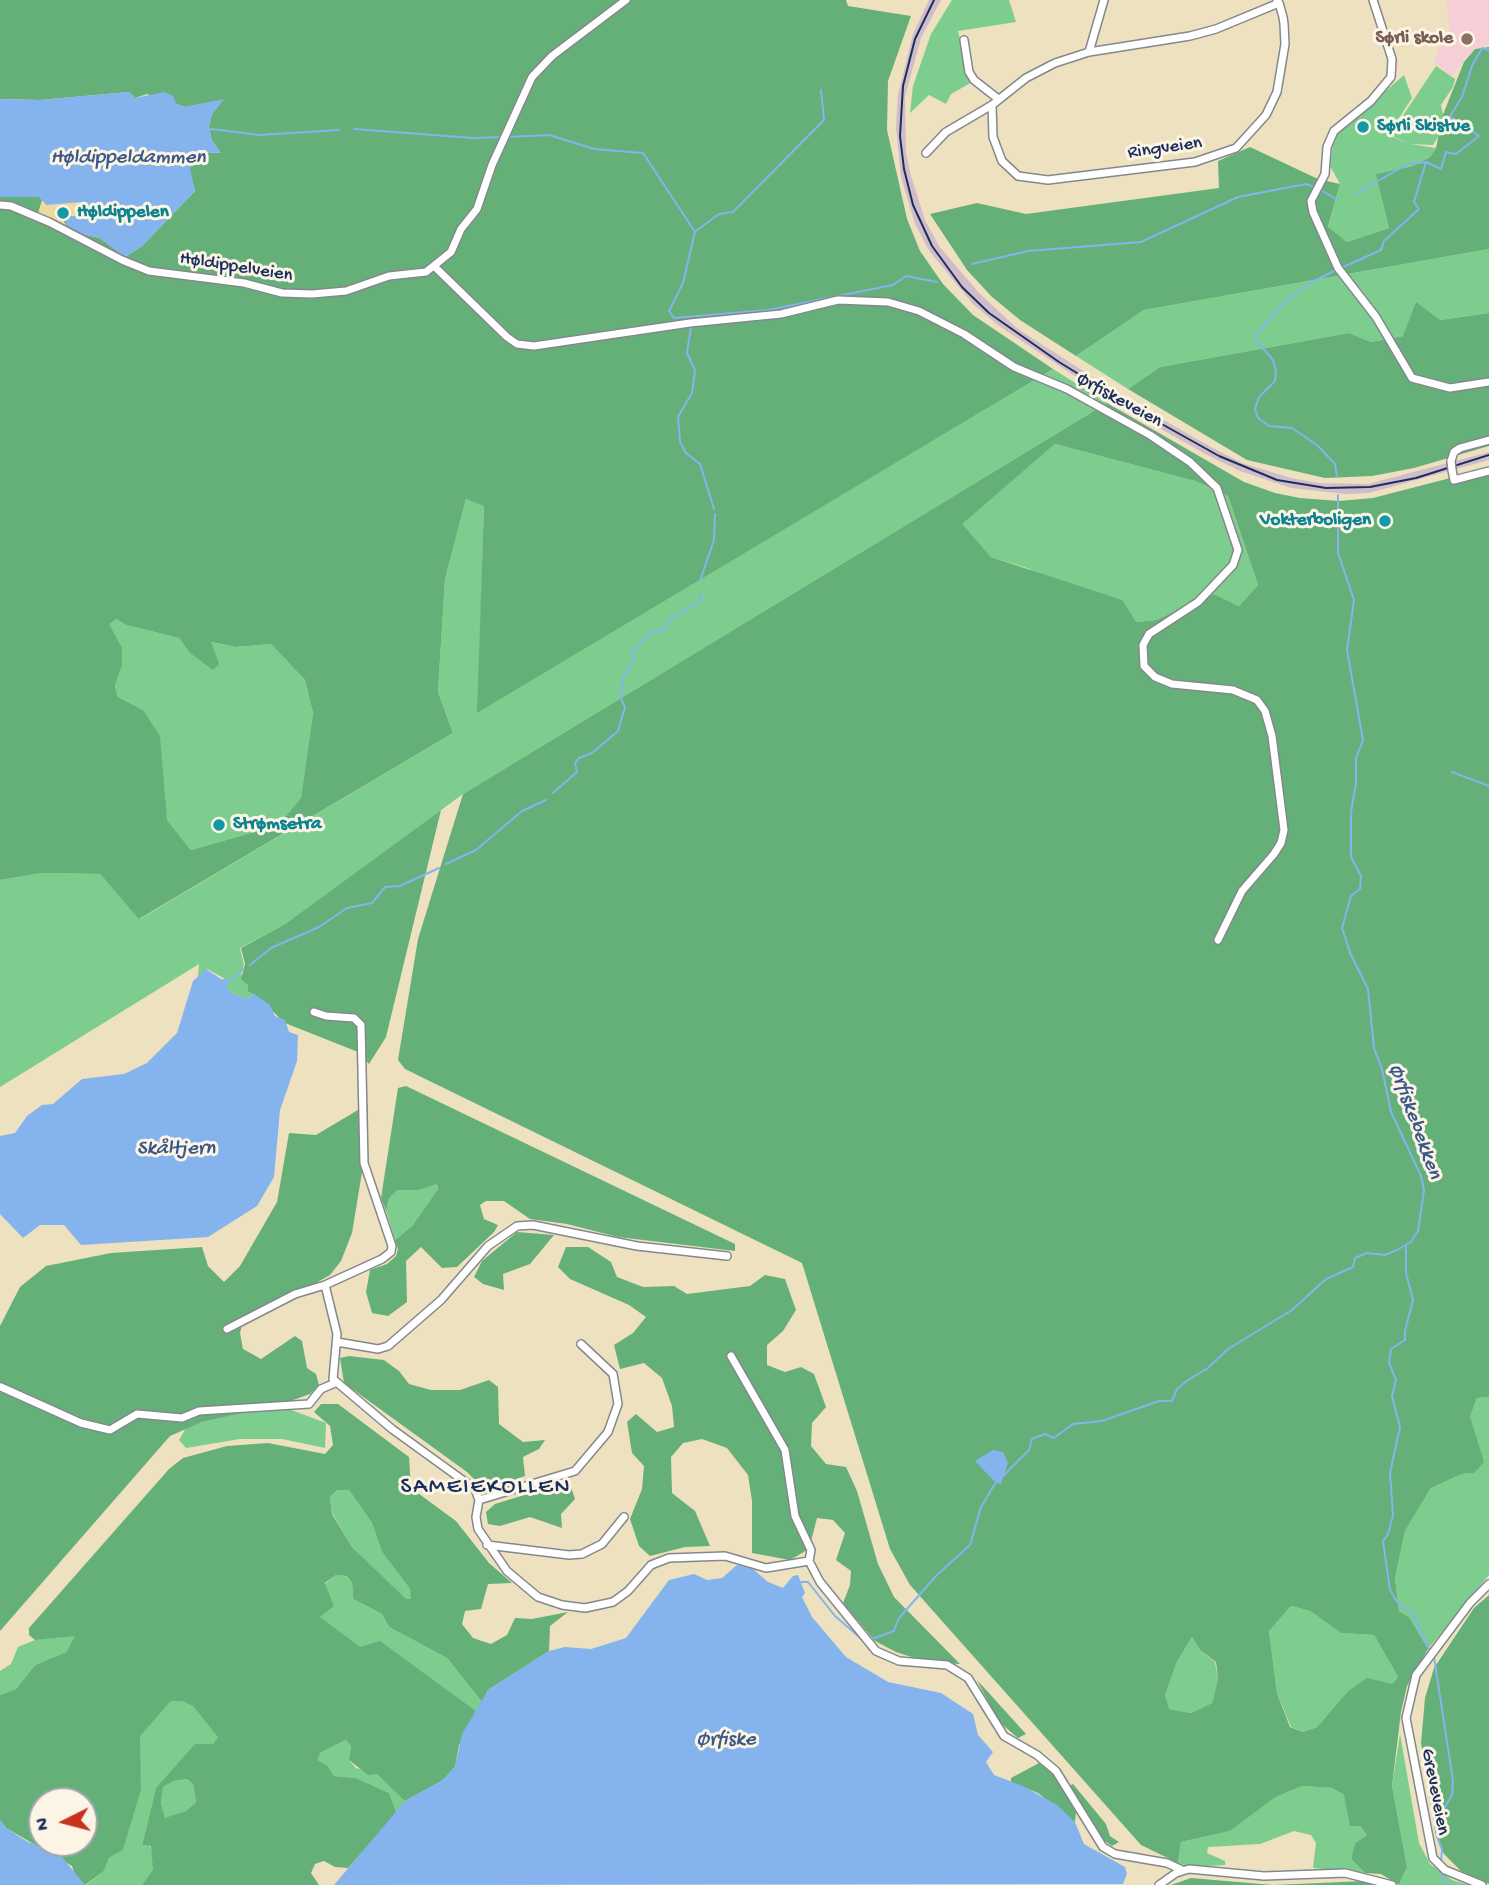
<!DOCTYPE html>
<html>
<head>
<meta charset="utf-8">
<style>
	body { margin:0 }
	#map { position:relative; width:1489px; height:1885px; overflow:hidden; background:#eee1bf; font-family:"Gochi Hand",sans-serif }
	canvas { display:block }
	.north { position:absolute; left:28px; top:1787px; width:70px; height:70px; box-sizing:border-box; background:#fcf5e5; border:2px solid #a2a6af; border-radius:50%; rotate:264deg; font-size:19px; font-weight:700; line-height:28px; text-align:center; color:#1b2f5e }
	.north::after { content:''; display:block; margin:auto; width:24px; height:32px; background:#c8321e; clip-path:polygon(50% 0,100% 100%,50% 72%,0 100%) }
</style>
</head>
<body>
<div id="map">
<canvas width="1489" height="1885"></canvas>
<div class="north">N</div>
</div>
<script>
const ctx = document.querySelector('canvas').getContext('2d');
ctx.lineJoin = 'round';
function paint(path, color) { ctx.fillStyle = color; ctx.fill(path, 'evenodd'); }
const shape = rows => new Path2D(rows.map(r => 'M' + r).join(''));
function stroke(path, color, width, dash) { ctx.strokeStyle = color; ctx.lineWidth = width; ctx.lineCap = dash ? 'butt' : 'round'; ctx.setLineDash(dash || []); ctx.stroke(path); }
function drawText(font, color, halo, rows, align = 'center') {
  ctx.font = font + ' "Gochi Hand",sans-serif'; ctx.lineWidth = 6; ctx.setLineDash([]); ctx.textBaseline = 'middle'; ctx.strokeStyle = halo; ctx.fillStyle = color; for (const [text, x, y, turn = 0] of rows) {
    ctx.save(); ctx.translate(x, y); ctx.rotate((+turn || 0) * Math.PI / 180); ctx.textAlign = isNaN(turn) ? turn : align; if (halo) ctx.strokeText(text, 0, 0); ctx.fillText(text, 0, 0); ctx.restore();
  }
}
paint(shape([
	[1446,0,1489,0,1489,44,1474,49,1451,76,1434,62,1439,47,1450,34]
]), '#f6cfd6');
paint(shape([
	[929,0,941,0,921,38,905,97,906,152,911,176,925,220,939,246,979,293,1018,329,1125,398,1211,447,1242,463,1291,478,1319,483,1368,484,1489,452,1489,460,1369,493,1346,494,1291,488,1240,471,1209,456,1120,406,999,326,973,304,930,252,915,224,901,177,896,127,898,95,913,34]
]), '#d1bdc9');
paint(shape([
	[952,0,1009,0,1016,22,958,31,972,82,951,94,946,104,929,95,910,113,913,86,931,34],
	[1436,66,1455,79,1453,87,1441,105,1445,125,1433,145,1410,144,1436,148,1430,157,1413,166,1377,174,1389,228,1347,242,1328,228,1340,184,1330,166,1334,136,1404,75,1412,98,1388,135,1409,144,1390,135],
	[1489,249,1489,313,1440,320,1403,336,1371,342,1349,333,1160,367,1128,389,1076,356,1144,310],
	[1053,369,1107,403,463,794,285,924,240,948,244,965,241,974,248,985,248,992,254,994,246,999,233,994,227,989,227,980,207,969,198,977,199,964,0,1087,0,880,42,873,100,874,140,919,453,733,438,692,445,579,466,499,484,505,478,712],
	[1055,444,1195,481,1228,496,1258,585,1239,606,1214,594,1156,620,1136,622,1027,568,991,557,961,524],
	[116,619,126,625,179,638,189,652,210,642,236,647,271,644,305,680,313,713,301,799,279,825,191,850,167,820,143,710,118,697,115,686,122,666,108,623],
	[437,1184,438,1189,412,1226,395,1240,386,1211,389,1198,398,1190,419,1190],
	[1489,1397,1489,1575,1428,1649,1410,1618,1399,1611,1395,1578,1405,1531,1431,1488,1462,1474,1474,1473,1470,1417,1477,1398],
	[278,1405,326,1423,325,1448,282,1439,240,1439,186,1448,179,1440,186,1428,202,1422],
	[337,1490,349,1490,372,1523,382,1552,410,1589,412,1599,406,1600,352,1547,332,1513,330,1497],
	[336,1575,345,1576,352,1582,353,1599,382,1614,389,1627,447,1658,482,1702,477,1712,368,1647,360,1648,319,1617,334,1606,325,1584],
	[1291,1606,1310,1611,1341,1633,1374,1635,1398,1677,1392,1684,1347,1692,1317,1727,1303,1732,1291,1727,1277,1693,1269,1631],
	[76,1635,66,1652,35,1665,16,1689,0,1695,0,1671,11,1664,18,1647,35,1640],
	[1192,1637,1200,1650,1215,1662,1218,1679,1212,1703,1191,1713,1168,1709,1165,1695,1177,1660],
	[171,1701,181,1701,193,1706,219,1736,213,1744,156,1788,142,1845,150,1846,154,1855,153,1869,142,1885,86,1885,104,1871,109,1858,123,1850,141,1791,139,1736],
	[1400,1734,1419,1843,1430,1864,1452,1880,1469,1885,1399,1885,1407,1867,1392,1786],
	[346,1740,351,1746,349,1760,356,1768,377,1774,400,1792,405,1801,397,1814,389,1793,356,1778,334,1776,328,1766,318,1760,320,1753],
	[187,1779,193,1784,196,1802,186,1811,165,1819,161,1803,163,1787,174,1781],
	[1302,1786,1332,1788,1344,1795,1349,1812,1367,1835,1355,1843,1351,1859,1365,1873,1313,1868,1316,1843,1311,1835,1294,1831,1260,1844,1208,1847,1207,1853,1225,1861,1225,1865,1189,1867,1178,1863,1181,1842,1230,1831,1276,1797]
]), '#7ccd8e');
paint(shape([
	[0,0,846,0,848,6,911,16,888,81,887,130,907,219,920,251,943,284,973,315,1053,369,477,713,484,506,466,499,445,579,438,692,453,733,139,919,100,874,42,873,0,880,0,197,39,197,82,234,100,238,125,257,142,246,195,191,189,169,195,156,202,152,221,153,212,141,209,127,212,114,223,100,185,107,147,94,135,98,129,92,40,100,0,99],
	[116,619,126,625,179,638,189,652,213,670,219,664,211,642,236,647,271,644,305,680,313,713,301,798,279,825,191,850,167,820,160,736,143,710,118,697,115,686,122,666,122,648,109,624],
	[1489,47,1489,249,1144,310,1076,356,1020,320,991,296,967,270,930,214,977,203,1026,214,1219,188,1218,161,1250,147,1318,179,1340,184,1328,227,1347,242,1389,228,1376,174,1413,166,1430,157,1436,148,1442,117,1464,62,1475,49],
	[1416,302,1440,320,1489,313,1489,446,1414,468,1372,476,1325,478,1247,460,1128,389,1160,367,1349,333,1371,342,1403,336],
	[1107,403,1244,482,1275,493,1300,498,1339,501,1373,498,1489,468,1489,1397,1477,1398,1470,1417,1484,1462,1474,1473,1462,1474,1431,1488,1405,1531,1395,1578,1399,1611,1410,1618,1428,1649,1407,1686,1401,1712,1392,1786,1407,1867,1399,1885,1381,1874,1365,1873,1351,1859,1355,1843,1367,1835,1360,1826,1350,1826,1344,1795,1332,1788,1302,1786,1276,1797,1230,1831,1181,1842,1178,1863,1141,1845,910,1585,890,1549,802,1263,405,1069,398,1060,418,939,463,794],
	[1055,444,1195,481,1228,496,1258,585,1239,606,1214,594,1156,620,1136,622,1122,600,991,557,962,524],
	[1291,1606,1310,1611,1341,1633,1374,1635,1398,1677,1392,1684,1367,1678,1347,1692,1317,1727,1303,1732,1290,1727,1277,1693,1269,1631],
	[1192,1637,1200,1650,1216,1662,1218,1679,1212,1703,1191,1713,1169,1709,1165,1695,1177,1661],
	[441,810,386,1037,369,1064,358,1052,285,1023,254,994,248,992,248,985,241,979,245,964,241,948,285,924],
	[406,1086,735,1244,735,1251,618,1237,567,1224,530,1219,504,1201,486,1201,480,1205,484,1219,498,1225,494,1232,457,1267,442,1268,421,1247,406,1261,407,1302,388,1316,372,1313,366,1292,370,1270,387,1264,396,1256,398,1249,395,1240,412,1226,438,1189,437,1184,419,1190,398,1190,389,1198,386,1211,381,1198,398,1088],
	[368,1104,367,1142,352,1233,341,1261,330,1275,314,1284,244,1316,240,1333,243,1349,261,1359,295,1336,302,1341,307,1368,316,1374,319,1385,310,1394,279,1405,202,1422,170,1436,0,1631,0,1326,20,1287,46,1266,111,1253,202,1247,208,1266,224,1282,240,1266,277,1202,289,1133,316,1135],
	[517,1232,554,1235,530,1264,503,1274,504,1290,483,1284,474,1277,482,1261],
	[566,1247,588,1247,611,1262,617,1277,643,1287,674,1286,687,1294,750,1286,765,1275,785,1279,796,1310,783,1331,767,1345,767,1365,785,1372,801,1367,814,1374,826,1407,812,1423,811,1446,826,1464,846,1467,857,1491,878,1564,894,1597,960,1664,927,1662,896,1652,875,1641,843,1603,850,1585,851,1571,836,1560,845,1533,833,1520,817,1518,809,1549,790,1560,752,1553,752,1501,748,1475,727,1448,702,1439,683,1443,671,1457,672,1493,695,1511,710,1546,685,1547,650,1556,639,1546,630,1519,642,1489,644,1466,632,1453,627,1422,636,1414,657,1432,674,1427,672,1406,662,1378,644,1363,620,1369,614,1345,633,1333,646,1317,629,1305,570,1279,558,1267],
	[349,1356,384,1360,399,1371,409,1384,431,1390,460,1390,489,1380,498,1387,499,1424,523,1442,545,1440,539,1449,523,1457,525,1476,495,1487,481,1486,467,1472,344,1383,340,1358],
	[321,1404,338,1404,409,1457,411,1488,456,1521,489,1563,512,1583,488,1584,481,1609,465,1611,462,1624,473,1638,491,1644,507,1635,515,1618,532,1619,568,1612,550,1626,549,1651,488,1690,482,1702,447,1658,389,1627,382,1614,353,1599,352,1582,346,1576,336,1575,325,1583,334,1606,320,1617,360,1647,380,1641,477,1712,459,1745,455,1767,443,1780,405,1801,377,1774,368,1775,349,1760,351,1746,346,1740,320,1753,318,1760,328,1766,334,1776,356,1778,389,1793,397,1814,348,1868,335,1867,324,1861,315,1864,311,1873,319,1885,142,1885,153,1869,151,1846,142,1845,156,1788,195,1744,213,1744,218,1737,193,1706,181,1701,171,1701,140,1736,141,1791,123,1850,109,1858,104,1871,85,1885,75,1876,72,1866,6,1828,0,1820,0,1695,16,1689,35,1665,66,1652,75,1636,35,1640,29,1635,29,1628,169,1469,183,1458,227,1446,268,1443,325,1454,333,1445,330,1426,314,1412],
	[337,1490,349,1490,372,1523,382,1552,410,1589,411,1599,406,1599,352,1547,332,1514,330,1497],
	[187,1779,193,1784,196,1802,186,1811,165,1818,161,1803,163,1787,174,1781],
	[42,1801,84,1801,84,1843,42,1843],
	[570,1484,575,1499,561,1514,562,1528,530,1517,500,1526,488,1524,486,1512,495,1504,557,1485],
	[1489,1595,1489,1884,1461,1871,1444,1854,1436,1837,1421,1743,1425,1698,1434,1668,1474,1608],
	[977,1680,988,1692,1026,1734,1018,1738,998,1721],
	[1039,1763,1051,1772,1065,1793,1076,1812,1075,1822,1038,1793,1011,1782,1011,1778],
	[1073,1784,1106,1824,1110,1836,1119,1842,1112,1846,1102,1839,1069,1786],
	[1191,1878,1273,1885,1365,1881,1373,1885,1171,1885]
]), '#65b079');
paint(shape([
	[42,200,47,205,82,202,92,209,91,212,83,216,69,215,64,221,66,225,58,223,38,213]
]), '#eeda9e');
paint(shape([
	[129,92,135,98,164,92,173,96,176,104,185,107,224,99,212,114,209,127,212,140,221,153,202,152,195,156,190,169,195,191,142,246,125,257,100,238,82,234,66,225,66,216,83,216,91,212,82,202,47,205,39,197,0,197,0,99,40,100],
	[206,969,221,979,229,979,227,989,233,994,246,999,254,994,270,1005,275,1016,285,1020,289,1032,298,1035,297,1061,280,1110,274,1177,257,1206,208,1237,81,1245,64,1225,40,1225,23,1238,0,1214,0,1136,15,1133,27,1116,42,1105,53,1104,82,1079,124,1074,147,1063,177,1033,193,981],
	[993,1450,1003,1452,1008,1463,1001,1484,996,1483,975,1461],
	[737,1565,753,1569,768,1582,783,1588,793,1576,798,1575,805,1593,802,1597,812,1617,846,1657,888,1682,941,1693,973,1714,978,1735,993,1752,986,1762,994,1775,1023,1786,1057,1805,1075,1822,1084,1844,1125,1867,1127,1874,1123,1884,334,1885,405,1801,443,1780,455,1767,462,1734,488,1690,549,1651,565,1647,591,1649,626,1638,669,1580,694,1574,707,1580,722,1578],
	[0,1820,6,1828,28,1842,50,1849,62,1857,85,1885,0,1885]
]), '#84b3ee');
stroke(shape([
	[211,129,259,135,339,130],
	[354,129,474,138,503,137],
	[508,137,549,135,594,149,643,153,695,232,683,283,669,311,674,318,768,310,893,285,906,276,937,282],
	[1319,189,1338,200],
	[1355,194,1408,164,1426,162],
	[696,231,719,214,733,212,824,120,821,90],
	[972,264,1028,251,1141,242,1238,197,1306,184,1314,187],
	[1341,268,1381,250,1384,241,1419,209,1414,202,1426,162,1441,169,1446,152,1456,154,1479,136,1450,116,1462,97,1472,66,1482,48,1489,50],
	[1336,270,1310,283,1282,305,1256,335,1255,339,1273,360,1276,371,1275,381,1259,397,1255,409,1258,418,1269,426,1292,428,1317,445,1335,464,1337,477],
	[691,327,687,353,695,370,692,393,678,417,680,442,686,453,700,464,714,509],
	[700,581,714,540,715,514],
	[1452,772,1489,786],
	[553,793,577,772,575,763,579,758,592,753,618,731,625,707,620,697,623,678,633,660,633,651,648,635,665,628,670,619,701,601,700,594],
	[446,864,476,850,522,811,546,800],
	[250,965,271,948,319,927,347,908,372,903,385,887,400,886,439,868],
	[229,981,244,969],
	[1406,1245,1406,1273,1413,1300,1405,1331,1405,1340,1391,1349,1389,1363,1396,1380,1392,1396,1400,1427,1390,1473,1393,1515,1388,1534,1383,1541,1390,1590,1397,1602,1413,1614,1429,1649],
	[1003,1476,1029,1450,1032,1439,1045,1434,1054,1438,1073,1424,1102,1421,1159,1401,1172,1401,1177,1389,1188,1380,1208,1368,1228,1349,1292,1310,1326,1279,1353,1267,1355,1258,1367,1253,1385,1255,1397,1250,1411,1242,1418,1231,1424,1190,1421,1176,1391,1112,1382,1069,1374,1048,1368,989,1351,955,1342,928,1351,896,1360,889,1361,876,1351,857,1351,812,1356,783,1356,758,1363,740,1347,650,1354,600,1338,553,1338,495],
	[800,1582,808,1582,835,1616,864,1641],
	[869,1640,894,1631,899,1618,936,1576,970,1545,981,1507,996,1482],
	[1434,1657,1453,1781,1452,1795,1442,1812,1436,1833,1442,1850,1441,1862],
	[1441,1871,1445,1885]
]), '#84b3ee', 2);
const minor = shape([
	[1277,0,1279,3,1283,17,1284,24,1285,44,1277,92,1266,115,1236,148,1195,162,1048,180,1018,176,1002,161,993,137,992,105,1026,78,1055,63,1089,52,1190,36,1216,29,1279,3],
	[1373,0,1392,59,1391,77,1371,101,1334,131,1327,147,1325,174,1311,201,1313,212,1338,268,1376,317,1412,378,1450,388,1489,382],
	[964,40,969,72,974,80,997,98],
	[1089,52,1104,0],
	[926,153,946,132,992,105],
	[0,205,11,206,49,222,122,260,149,271,244,283,282,293,312,294,346,291,389,276,426,272,451,252,461,229,477,209,492,165,532,77,552,56,626,0],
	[435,267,507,337,517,344,534,346,690,323,781,314,838,300,888,302,919,311,964,334,1014,367,1067,389,1150,435,1190,462,1217,488,1238,550,1233,565,1198,602,1149,634,1143,645,1144,666,1155,677,1172,684,1233,690,1257,700,1265,711,1272,736,1284,830,1281,843,1274,854,1242,891,1218,940],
	[1451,461,1454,452,1460,448,1489,440],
	[1452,470,1454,480,1489,471],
	[314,1012,326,1016,354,1018,361,1025,364,1163,392,1246,391,1252,382,1259,325,1285,337,1334,333,1379,392,1429,475,1489,479,1500,476,1517,478,1529,507,1571,538,1597,562,1605,585,1608,613,1602,628,1591,651,1565,669,1558,725,1556,766,1568,809,1561,820,1582,876,1651,899,1661,947,1665,968,1678,1004,1736,1037,1755,1056,1771,1103,1847,1115,1854,1167,1863,1182,1870],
	[227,1329,295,1294,325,1285],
	[337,1342,378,1349,388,1346,441,1300,488,1246,517,1226,533,1225,637,1246,727,1256],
	[731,1356,785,1450,795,1516,811,1550,809,1561],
	[1,1387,81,1423,110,1430,137,1414,182,1418,199,1411,309,1404,321,1389,335,1383],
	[479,1500,575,1471,608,1432,618,1404,613,1374,581,1344],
	[487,1545,569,1555,582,1554,602,1544,624,1517],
	[1159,1885,1176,1873,1189,1869,1264,1876,1345,1873,1392,1885],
	[1482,1885,1445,1870,1433,1858,1406,1718,1416,1675,1470,1603,1489,1584]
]);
stroke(minor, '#84888e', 10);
stroke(minor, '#fff', 7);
stroke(shape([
	[934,0,915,39,903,86,900,136,904,169,913,205,932,246,962,287,989,313,1059,362,1142,413,1219,456,1277,480,1326,488,1370,487,1416,478,1489,455]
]), '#1b2f5e', 2);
const minorBridge = shape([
	[1451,461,1452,470]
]);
stroke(minorBridge, '#84888e', 10, []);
stroke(minorBridge, '#fff', 7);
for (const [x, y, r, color] of [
	[1467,39,7,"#8d6e63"],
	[1363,127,7,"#0f9aa8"],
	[63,213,7,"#0f9aa8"],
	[1385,521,7,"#0f9aa8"],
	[219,825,7,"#0f9aa8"]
]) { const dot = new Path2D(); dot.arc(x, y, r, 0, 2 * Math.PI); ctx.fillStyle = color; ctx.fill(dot); stroke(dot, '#fcf5e5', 2.5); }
drawText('bold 19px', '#785e54', '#fcf5e5', [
	["Sørli skole",1453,39]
], 'right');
drawText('bold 19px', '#0d838f', '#fcf5e5', [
	["Sørli Skistue",1377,127],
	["Høldippelen",77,213],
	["Vokterboligen",1371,521,"right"],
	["Strømsetra",233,825]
], 'left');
drawText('19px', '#1b2f5e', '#fcf5e5', [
	["Ringveien",1165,149,-8],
	["Høldippelveien",236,268,9],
	["Ørfiskeveien",1119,401,29],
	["Greveveien",1434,1792,79]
]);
drawText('italic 21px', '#3a5789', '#fcf5e5', [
	["Høldippeldammen",128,159],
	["Ørfiskebekken",1414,1122,70],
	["Skåltjern",176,1150],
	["Ørfiske",726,1741]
]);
ctx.letterSpacing = '2px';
drawText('23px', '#1b2f5e', '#fcf5e5', [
	["SAMEIEKOLLEN",486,1488]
]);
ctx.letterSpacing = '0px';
</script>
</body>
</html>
